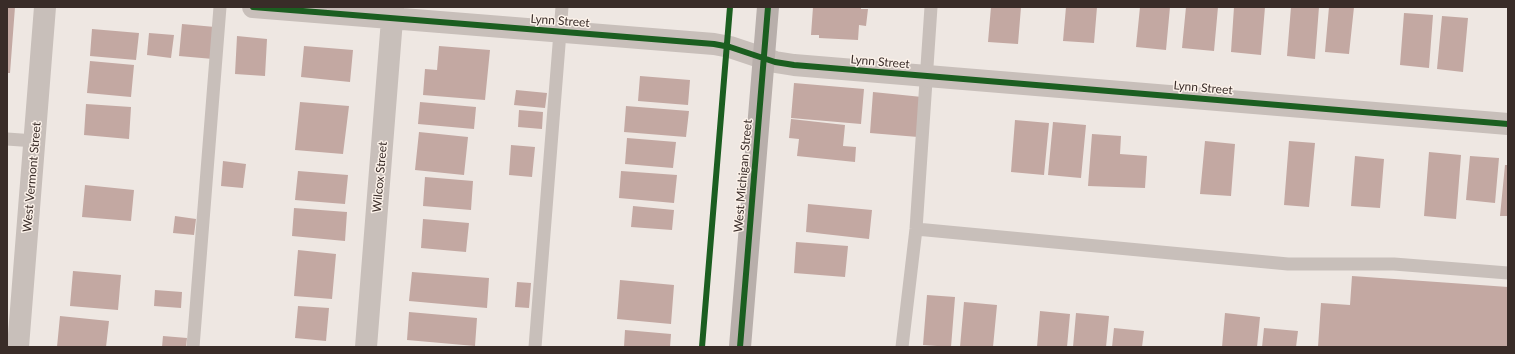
<!DOCTYPE html>
<html>
<head>
<meta charset="utf-8">
<style>
	body { margin:0 }
	#map { position:relative; width:1515px; height:354px; overflow:hidden; background:#eee7e2; font-family:Lato,sans-serif }
	canvas { display:block }
	.frame { position:absolute; inset:0; border:8px solid #392c28; pointer-events:none }
</style>
</head>
<body>
<div id="map">
<canvas width="1515" height="354"></canvas>
<div class="frame"></div>
</div>
<script>
const ctx = document.querySelector('canvas').getContext('2d');
ctx.lineJoin = 'round';
function paint(path, color) { ctx.fillStyle = color; ctx.fill(path, 'evenodd'); }
const shape = rows => new Path2D(rows.map(r => 'M' + r).join(''));
function stroke(path, color, width, dash) { ctx.strokeStyle = color; ctx.lineWidth = width; ctx.lineCap = dash ? 'butt' : 'round'; ctx.setLineDash(dash || []); ctx.stroke(path); }
function drawText(font, color, halo, rows, align = 'center') {
  ctx.font = font + ' Lato,sans-serif'; ctx.lineWidth = 3; ctx.setLineDash([]); ctx.textBaseline = 'middle'; ctx.strokeStyle = halo; ctx.fillStyle = color; for (const [text, x, y, turn = 0] of rows) {
    ctx.save(); ctx.translate(x, y); ctx.rotate((+turn || 0) * Math.PI / 180); ctx.textAlign = isNaN(turn) ? turn : align; if (halo) ctx.strokeText(text, 0, 0); ctx.fillText(text, 0, 0); ctx.restore();
  }
}
paint(shape([
	[7,7,15,7,10,73,7,73],
	[813,7,861,7,861,9,868,9,866,26,859,25,858,40,819,38,819,35,811,35],
	[991,7,1021,7,1018,44,988,42],
	[1066,7,1097,7,1094,43,1063,41],
	[1140,7,1170,7,1166,50,1136,47],
	[1186,7,1218,7,1214,51,1182,48],
	[1234,7,1265,7,1261,55,1231,52],
	[1291,7,1319,7,1315,59,1287,56],
	[1329,7,1354,7,1349,54,1325,52],
	[1404,13,1433,15,1429,68,1400,65],
	[1442,16,1468,18,1463,72,1437,69],
	[182,24,215,27,213,59,179,56],
	[92,29,139,33,136,60,90,56],
	[149,33,174,35,171,58,147,55],
	[237,36,267,39,265,76,235,74],
	[304,46,353,50,350,82,301,77],
	[439,46,490,50,485,100,423,95,425,69,437,70],
	[90,61,134,65,131,97,87,93],
	[640,76,690,80,688,105,638,101],
	[794,83,864,89,861,124,791,118],
	[516,90,547,93,545,108,514,105],
	[873,92,922,97,918,137,870,133],
	[300,102,349,106,343,154,295,150],
	[420,102,476,107,474,129,418,124],
	[86,104,131,107,129,139,84,135],
	[626,106,689,111,686,137,624,132],
	[519,110,543,112,542,129,518,127],
	[791,119,845,125,843,146,856,147,855,162,797,156,799,139,789,138],
	[1015,120,1049,123,1044,175,1011,172],
	[1053,122,1086,125,1081,178,1048,175],
	[419,132,468,137,464,175,415,170],
	[1092,134,1121,136,1120,154,1147,156,1145,188,1088,186],
	[627,138,676,142,673,168,625,164],
	[1205,141,1235,144,1231,196,1200,194],
	[1289,141,1315,143,1309,207,1284,205],
	[511,145,535,147,532,177,509,175],
	[1429,152,1461,155,1456,219,1424,216],
	[1355,156,1384,159,1380,208,1351,206],
	[1470,156,1499,158,1495,203,1466,200],
	[223,161,246,164,243,188,221,186],
	[1505,165,1508,165,1508,216,1500,216],
	[298,171,348,175,345,204,295,200],
	[621,171,677,175,674,203,619,198],
	[425,177,473,181,471,210,423,206],
	[85,185,134,190,131,221,82,217],
	[808,204,872,210,869,239,806,232],
	[633,206,674,210,672,230,631,227],
	[294,208,347,212,345,241,292,236],
	[175,216,196,219,194,235,173,233],
	[423,219,469,223,466,252,421,248],
	[796,242,848,246,845,277,794,273],
	[298,250,336,254,332,299,294,296],
	[73,271,121,275,118,310,70,306],
	[412,272,489,278,487,308,409,301],
	[1352,276,1508,287,1508,347,1318,347,1321,303,1350,305],
	[620,280,674,285,671,324,617,319],
	[517,282,531,283,529,308,515,307],
	[155,290,182,292,181,308,154,306],
	[927,295,955,297,951,347,923,345],
	[964,302,997,305,993,347,960,347],
	[298,306,329,308,326,341,295,338],
	[1040,311,1070,314,1067,347,1037,347],
	[409,312,477,318,475,346,407,340],
	[1076,313,1109,316,1106,347,1073,347],
	[1225,313,1260,317,1257,347,1222,347],
	[60,316,109,321,106,347,57,347],
	[1114,328,1144,331,1142,347,1112,347],
	[1264,328,1298,331,1296,347,1262,347],
	[625,330,671,334,670,347,624,347],
	[163,336,187,338,186,347,162,347]
]), '#c3a8a2');
stroke(shape([
	[7,139,35,141],
	[916,229,1288,264,1394,264,1508,273],
	[193,347,220,7],
	[535,347,562,7],
	[902,347,916,229,931,7]
]), '#c8bfba', 13);
stroke(shape([
	[253,7,714,44,730,47,775,62,794,65,1508,124],
	[18,347,45,7],
	[366,347,393,7]
]), '#c8bfba', 22);
stroke(shape([
	[740,347,768,7]
]), '#b8afab', 22);
stroke(shape([
	[253,7,714,44,730,47,775,62,794,65,1508,124],
	[702,347,730,7],
	[740,347,768,7]
]), '#1b5e20', 6);
drawText('12px', '#392c28', '#fbf1e9', [
	["Lynn Street",560,21,4],
	["Lynn Street",880,62,5],
	["Lynn Street",1203,88,5],
	["West Michigan Street",743,176,-85],
	["West Vermont Street",32,177,-85],
	["Wilcox Street",380,177,-85]
]);
</script>
</body>
</html>
